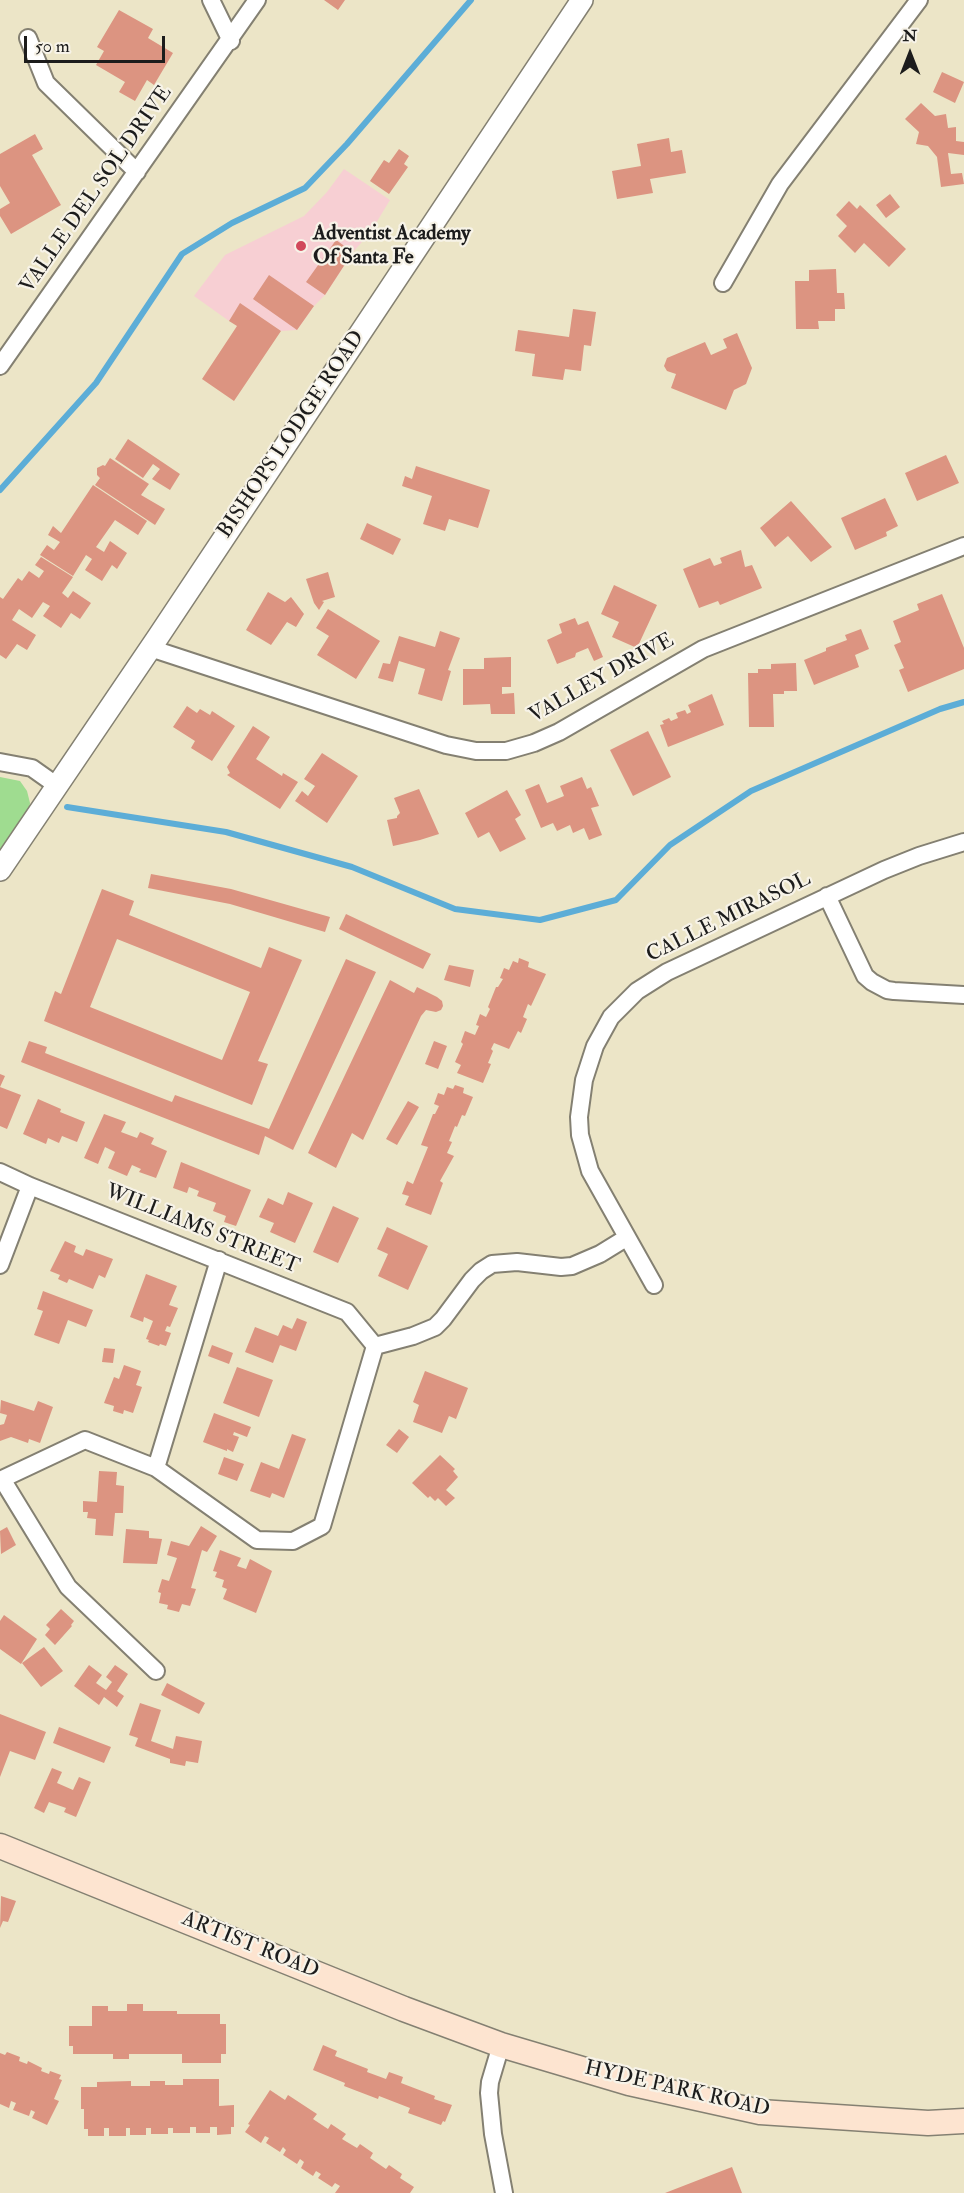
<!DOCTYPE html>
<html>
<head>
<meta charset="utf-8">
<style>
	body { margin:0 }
	#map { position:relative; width:964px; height:2193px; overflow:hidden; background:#ece5c7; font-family:"IM FELL Double Pica",serif }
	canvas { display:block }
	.north { position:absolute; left:880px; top:24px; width:60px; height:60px; -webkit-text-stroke:4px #f7f3e8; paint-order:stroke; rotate:0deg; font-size:16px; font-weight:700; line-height:24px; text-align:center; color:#1c1c1c }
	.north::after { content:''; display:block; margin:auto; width:21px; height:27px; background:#1c1c1c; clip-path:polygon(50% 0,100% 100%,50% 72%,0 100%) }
	.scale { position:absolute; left:24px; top:36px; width:141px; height:27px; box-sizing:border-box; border:3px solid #1c1c1c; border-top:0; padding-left:8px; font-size:18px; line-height:21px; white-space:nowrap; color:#1c1c1c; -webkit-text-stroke:4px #f7f3e8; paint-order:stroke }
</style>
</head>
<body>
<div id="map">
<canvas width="964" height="2193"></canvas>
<div class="north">N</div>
<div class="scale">50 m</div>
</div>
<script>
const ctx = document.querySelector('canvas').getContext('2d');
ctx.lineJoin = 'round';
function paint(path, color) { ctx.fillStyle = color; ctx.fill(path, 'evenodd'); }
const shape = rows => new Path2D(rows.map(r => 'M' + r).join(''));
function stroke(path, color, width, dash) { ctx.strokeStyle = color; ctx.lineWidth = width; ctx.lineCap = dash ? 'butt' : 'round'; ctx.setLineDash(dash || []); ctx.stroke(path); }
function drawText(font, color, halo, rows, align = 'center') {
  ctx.font = font + ' "IM FELL Double Pica",serif'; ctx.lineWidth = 4.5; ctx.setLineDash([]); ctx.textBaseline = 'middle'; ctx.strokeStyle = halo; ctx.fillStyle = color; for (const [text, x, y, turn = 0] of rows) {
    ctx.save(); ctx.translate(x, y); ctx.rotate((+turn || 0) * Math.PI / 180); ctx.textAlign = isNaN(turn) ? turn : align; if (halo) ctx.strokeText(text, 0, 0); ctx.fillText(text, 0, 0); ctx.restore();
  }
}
paint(shape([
	[344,169,390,200,370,233,353,252,325,295,314,306,297,330,281,331,240,304,229,321,194,296,225,255,304,216,327,192]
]), '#f7cfd3');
paint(shape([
	[0,777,20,781,27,791,30,803,29,810,0,855]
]), '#9fdc90');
stroke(shape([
	[0,490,96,383,182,254,232,223,305,188,347,144,471,0],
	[67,807,226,832,352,867,455,909,540,920,616,900,670,845,751,791,940,709,964,702]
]), '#5cadd7', 6);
paint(shape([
	[324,0,345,0,338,10],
	[119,10,153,29,148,38,173,53,154,85,147,80,135,101,119,92,125,82,96,65,104,51,97,47],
	[942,72,964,82,955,103,933,92],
	[921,103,935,116,946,114,948,128,956,127,956,141,964,142,964,155,948,153,951,174,962,173,964,184,941,187,937,157,928,146,916,144,919,132,905,119],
	[35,134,43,149,32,155,61,205,11,234,0,216,0,209,10,203,0,186,0,154],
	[669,138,671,152,682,150,686,173,650,179,653,193,617,199,612,171,641,166,637,144],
	[399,149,409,156,404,164,408,167,389,194,370,181,384,160,389,163],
	[890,194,900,207,886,218,876,205],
	[849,201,857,209,860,205,906,249,889,267,864,243,855,253,838,236,847,226,836,215],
	[336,240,353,252,325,295,306,282],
	[836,269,837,293,844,293,845,309,835,309,835,321,818,321,819,329,796,329,795,281,809,281,809,270],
	[269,275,314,306,297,330,253,299],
	[240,303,281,331,234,401,202,379,237,326,229,321],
	[573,309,596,312,591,346,584,345,581,371,565,369,563,380,532,376,535,354,515,351,518,330,569,337],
	[737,333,752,368,746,384,734,390,726,410,671,388,676,374,667,371,664,366,667,358,705,342,711,355,727,348,723,339],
	[128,439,180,474,170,490,152,479,160,469,153,464,143,478,115,459],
	[946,455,959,483,917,501,905,473],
	[110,458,149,484,141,495,165,509,155,525,95,485,100,478,97,475,97,468,103,465,105,466],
	[416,466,490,490,478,528,449,519,445,531,423,524,432,496,402,486,405,476,412,479],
	[93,485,147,521,138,535,115,520,96,547,104,552,110,541,127,553,117,569,112,565,102,581,85,570,92,559,86,555,73,576,40,555,47,545,54,550,60,542,48,535,53,526,61,533],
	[885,498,898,526,886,532,887,536,855,550,841,518],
	[791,501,832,547,811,562,788,536,775,547,760,528],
	[367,523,401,539,393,555,360,539],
	[741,550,745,567,752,565,762,588,720,605,718,601,699,608,683,569,710,558,714,566,722,563,720,558],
	[41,557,73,577,62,593,68,598,73,591,91,603,80,619,71,613,61,628,43,616,50,606,43,602,32,618,19,609,12,620,36,635,27,650,17,644,6,659,0,655,0,597,3,599,18,578,22,581,29,571,39,578,44,571,35,565],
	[328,572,335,597,322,601,324,602,319,610,314,603,306,579],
	[614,585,657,605,637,648,612,637,619,622,601,614],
	[268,592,285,602,291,597,304,614,296,627,287,622,271,645,246,630],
	[942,594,964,648,964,669,908,692,899,670,904,668,894,645,901,642,893,621,919,610,917,604],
	[328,609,380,641,356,679,317,655,329,636,316,628],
	[575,618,578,625,588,621,603,657,594,661,588,648,576,653,575,657,557,664,547,640,562,633,559,624],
	[861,629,869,649,855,655,859,667,814,685,804,660,826,651,826,648,847,640,845,635],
	[440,631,460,638,448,670,451,671,442,701,418,694,425,669,399,661,393,682,378,678,383,663,390,664,399,636,435,647],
	[511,657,511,687,502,687,502,694,514,693,515,714,491,714,490,704,463,705,463,669,484,669,484,658],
	[796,663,797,691,784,691,784,694,773,694,774,727,749,727,748,673,758,673,758,669,771,669,771,664],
	[712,694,724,725,668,747,660,725,664,724,662,721,669,718,671,721,678,718,676,713,685,710,687,714,691,712,688,705],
	[187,706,197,713,200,709,210,715,212,711,235,726,212,761,191,748,195,741,173,727],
	[253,726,270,737,256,759,282,776,283,773,298,782,280,809,227,775,230,773,227,767],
	[648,731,671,777,633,796,610,750],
	[322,753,358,776,327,823,295,801,302,791,308,796,315,786,304,779],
	[582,777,587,789,591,787,599,806,591,808,602,835,589,840,584,828,573,833,570,825,557,831,553,823,541,828,525,790,539,784,547,803,564,796,560,786],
	[419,789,439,834,420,840,393,846,387,820,397,818,397,816,400,813,394,798],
	[507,790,521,815,515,819,526,839,500,852,489,832,478,838,465,813],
	[151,874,231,889,330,917,325,932,230,904,148,888],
	[102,889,134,901,129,915,261,968,269,947,302,960,258,1061,268,1064,252,1105,44,1021,55,991,61,994],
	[117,939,250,992,222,1060,90,1007],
	[346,914,431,954,423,969,339,929],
	[519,958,529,962,528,967,546,974,531,1006,528,1004,523,1017,527,1019,521,1033,518,1031,509,1049,494,1043,491,1049,493,1051,488,1063,491,1064,483,1083,457,1073,461,1065,455,1062,463,1044,461,1042,465,1031,475,1035,479,1026,476,1025,480,1014,486,1017,490,1009,488,1007,496,987,498,987,503,979,500,978,504,968,509,970,513,961,518,963],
	[346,959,376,972,293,1150,265,1136,259,1155,21,1062,29,1041,47,1047,45,1053,172,1102,175,1095,269,1129],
	[449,965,474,970,470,987,444,980],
	[390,980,414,993,417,987,437,997,442,1001,443,1006,441,1010,436,1012,426,1010,421,1016,363,1140,352,1133,336,1168,308,1153],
	[434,1041,447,1046,438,1069,425,1064],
	[0,1074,5,1076,0,1087,21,1095,7,1129,0,1126],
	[455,1085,464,1088,463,1093,473,1097,465,1116,462,1115,457,1127,455,1126,449,1141,452,1142,447,1153,454,1156,440,1181,443,1183,431,1215,405,1205,409,1196,402,1194,407,1181,413,1184,428,1147,421,1145,433,1114,435,1114,439,1106,434,1104,438,1093,444,1095,447,1087,453,1089],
	[38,1099,61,1109,60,1112,85,1122,77,1142,62,1136,59,1143,48,1138,46,1144,23,1134],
	[408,1101,419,1107,397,1145,386,1139],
	[104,1114,126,1122,121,1132,137,1138,140,1132,154,1138,151,1144,167,1151,156,1178,139,1172,141,1169,132,1165,127,1176,108,1168,115,1152,105,1147,98,1164,84,1158],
	[181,1162,251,1190,236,1226,224,1222,226,1216,213,1211,216,1203,197,1196,199,1191,189,1187,187,1193,173,1188],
	[288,1192,313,1203,295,1243,270,1232,274,1223,259,1217,268,1198,283,1205],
	[333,1206,359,1218,338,1263,313,1252],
	[387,1227,428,1246,408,1290,378,1276,388,1254,377,1249],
	[65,1241,76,1246,74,1252,83,1256,86,1249,113,1259,105,1278,99,1275,93,1289,69,1279,67,1283,58,1279,60,1275,50,1271],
	[146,1274,177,1286,169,1305,178,1308,170,1327,167,1326,165,1331,171,1333,166,1346,160,1344,159,1346,148,1342,149,1340,146,1339,153,1321,144,1317,143,1322,130,1317],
	[43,1291,93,1310,86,1327,68,1320,59,1344,34,1335,43,1311,37,1309],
	[297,1318,307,1322,296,1351,280,1345,273,1363,245,1352,255,1327,278,1336,283,1325,292,1329],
	[212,1345,233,1353,229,1364,208,1356],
	[104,1348,115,1349,113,1363,102,1362],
	[124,1365,141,1371,136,1385,142,1387,133,1413,124,1410,123,1414,113,1411,114,1406,104,1403,114,1377,119,1379],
	[237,1367,273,1380,259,1417,223,1403],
	[425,1371,468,1388,456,1419,449,1416,442,1433,413,1422,419,1405,413,1402],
	[1,1400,34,1411,38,1401,53,1407,40,1443,29,1439,28,1443,11,1437,0,1441,0,1425,4,1424,7,1415,0,1413],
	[214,1413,251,1427,247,1437,234,1432,233,1435,239,1437,233,1452,227,1449,227,1451,203,1442],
	[399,1429,409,1437,397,1453,386,1445],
	[292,1434,306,1439,284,1498,272,1493,270,1498,250,1491,261,1462,279,1469],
	[440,1455,455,1469,453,1471,458,1477,446,1490,455,1498,446,1506,438,1498,435,1501,430,1496,428,1498,412,1483],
	[224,1457,244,1464,237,1481,218,1474],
	[99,1471,117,1472,116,1485,124,1486,123,1513,115,1513,113,1536,95,1535,96,1519,87,1518,88,1512,83,1512,83,1501,97,1502],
	[201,1526,217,1536,207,1552,202,1550,191,1588,196,1589,190,1606,182,1604,179,1612,167,1609,168,1605,159,1603,161,1593,158,1592,162,1579,169,1581,177,1558,167,1555,171,1541,189,1546],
	[7,1527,16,1545,1,1554,0,1531],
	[126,1529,149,1531,149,1538,162,1539,157,1564,123,1563],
	[220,1550,241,1558,237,1566,246,1569,250,1559,272,1571,256,1613,223,1599,227,1589,222,1587,224,1580,215,1577,217,1572,213,1571],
	[61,1609,74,1621,71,1625,72,1626,55,1645,45,1635,50,1629,46,1625],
	[4,1615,37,1639,21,1664,0,1649,0,1621],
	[44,1647,63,1671,41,1687,22,1663],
	[89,1665,102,1675,96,1683,106,1690,112,1682,106,1677,115,1665,128,1674,117,1691,124,1696,117,1707,104,1697,99,1705,74,1686],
	[167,1683,205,1703,199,1714,161,1695],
	[140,1703,161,1710,151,1741,173,1749,176,1736,202,1741,198,1763,186,1761,185,1766,170,1763,170,1759,135,1746,138,1738,129,1735],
	[0,1714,46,1732,35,1760,10,1751,0,1777],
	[59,1727,111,1747,104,1763,53,1743],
	[52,1768,62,1772,57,1783,73,1790,79,1777,91,1782,76,1817,64,1812,66,1808,49,1802,44,1813,34,1808],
	[1,1896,16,1901,8,1922,3,1921,0,1928],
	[127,2004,143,2004,143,2011,177,2011,177,2014,220,2014,220,2024,226,2024,226,2054,221,2054,221,2063,182,2063,182,2054,129,2054,129,2059,113,2059,113,2054,73,2054,73,2046,69,2046,69,2026,92,2026,92,2006,108,2006,108,2011,127,2011],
	[323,2045,337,2051,335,2056,368,2069,367,2072,386,2079,389,2072,403,2077,401,2083,435,2096,434,2099,452,2105,445,2122,443,2121,441,2125,408,2113,410,2108,379,2096,378,2099,344,2086,345,2083,313,2070],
	[7,2052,20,2057,19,2061,27,2064,28,2061,42,2068,41,2071,49,2074,50,2071,61,2075,59,2079,62,2080,54,2099,59,2101,47,2125,32,2118,35,2112,31,2110,29,2116,13,2110,16,2103,11,2101,9,2108,0,2104,0,2053,5,2055],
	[183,2079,219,2079,219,2106,234,2105,234,2127,231,2127,231,2134,217,2135,217,2127,210,2127,210,2133,196,2133,196,2127,190,2127,190,2133,173,2133,173,2128,168,2128,168,2134,151,2134,151,2128,146,2128,146,2135,130,2135,130,2128,126,2128,126,2136,109,2136,109,2128,104,2128,104,2136,88,2136,88,2129,84,2129,84,2109,81,2109,81,2087,97,2087,97,2082,131,2081,131,2086,150,2086,150,2081,165,2081,165,2085,183,2085],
	[270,2090,285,2100,288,2095,317,2114,313,2119,328,2129,331,2124,346,2134,342,2139,357,2148,360,2144,373,2153,370,2158,386,2169,389,2165,402,2174,400,2178,414,2187,410,2193,335,2193,340,2186,335,2183,332,2187,318,2178,321,2174,316,2171,313,2176,301,2168,304,2162,300,2159,297,2164,283,2155,286,2150,283,2147,280,2152,266,2143,269,2138,265,2136,261,2143,245,2132,250,2125,248,2124],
	[732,2167,742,2193,665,2193]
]), '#dc9481');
const minor = shape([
	[211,0,231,41],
	[28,38,46,83,137,172],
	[723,283,780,184,919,0],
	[0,366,257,0],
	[150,648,446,745,476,751,506,751,534,743,559,732,703,649,964,546],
	[0,762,32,768,56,785],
	[827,896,865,976,872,982,887,990,894,991,964,995],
	[0,1172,30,1186,347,1312,375,1346],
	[0,1265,30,1186],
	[654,1285,590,1171,580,1135,579,1117,584,1080,595,1046,611,1017,637,991,667,972,884,870,919,856,964,842],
	[375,1346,413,1336,435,1327,443,1319,472,1280,481,1271,492,1264,517,1262,561,1267,572,1266,600,1254,626,1238],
	[156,1468,219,1260],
	[2,1479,68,1587,156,1671],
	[0,1480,85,1440,156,1468,257,1540,293,1541,322,1526,375,1346],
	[501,2045,490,2082,489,2093,493,2134,504,2193]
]);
const tertiary = shape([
	[0,870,158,637,582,0]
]);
const secondary = shape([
	[0,1846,404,2009,501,2045,629,2083,760,2112,928,2123,964,2121]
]);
stroke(minor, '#848072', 20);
stroke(tertiary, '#848072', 24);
stroke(secondary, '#848072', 27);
stroke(minor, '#fff', 16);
stroke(tertiary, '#fff', 21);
stroke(secondary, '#fde4d0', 24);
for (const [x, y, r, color] of [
	[301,246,6,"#d1495b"]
]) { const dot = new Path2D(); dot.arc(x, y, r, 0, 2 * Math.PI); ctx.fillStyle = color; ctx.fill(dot); stroke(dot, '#f7f3e8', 2); }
drawText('21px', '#1c1c1c', '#f7f3e8', [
	["VALLE DEL SOL DRIVE",97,190,-55],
	["BISHOPS LODGE ROAD",292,435,-56],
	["VALLEY DRIVE",602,679,-29],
	["CALLE MIRASOL",729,918,-26],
	["WILLIAMS STREET",202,1230,22],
	["ARTIST ROAD",250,1946,22],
	["HYDE PARK ROAD",677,2090,13]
]);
drawText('bold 21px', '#1c1c1c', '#f7f3e8', [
	["Adventist Academy",313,234],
	["Of Santa Fe",313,258]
], 'left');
</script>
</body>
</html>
